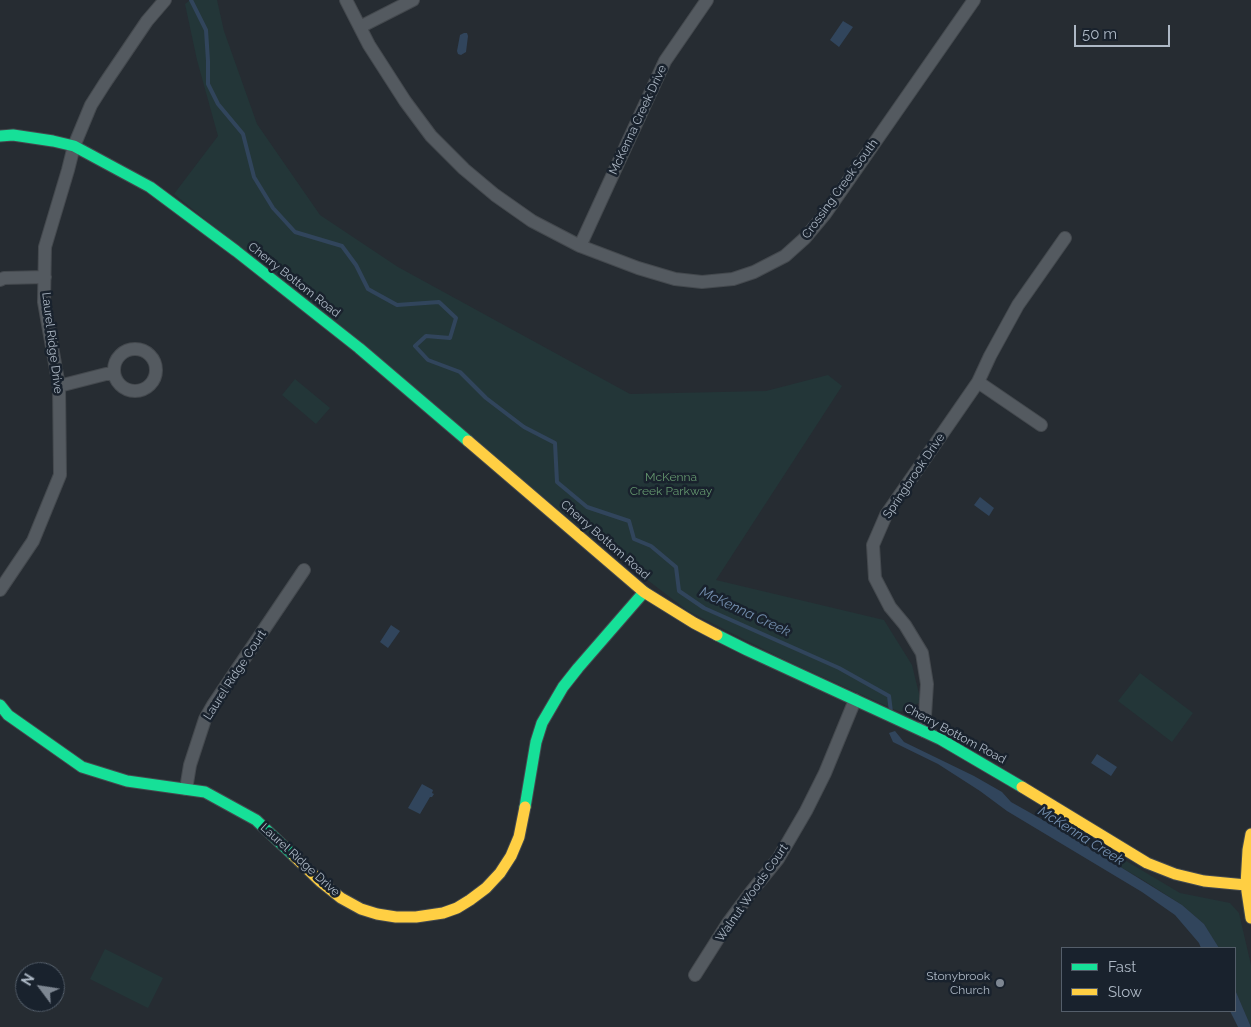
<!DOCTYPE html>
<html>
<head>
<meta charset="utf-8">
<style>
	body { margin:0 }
	#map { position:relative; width:1251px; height:1027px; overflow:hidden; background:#262c32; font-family:Raleway,sans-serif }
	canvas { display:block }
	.legend { position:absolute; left:1061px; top:947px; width:175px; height:65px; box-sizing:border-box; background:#19222d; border:1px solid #545e6a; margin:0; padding:6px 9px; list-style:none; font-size:15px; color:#adb8c5 }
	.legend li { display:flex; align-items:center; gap:10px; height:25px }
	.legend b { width:25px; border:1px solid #545e6a }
	.north { position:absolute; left:15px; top:962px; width:50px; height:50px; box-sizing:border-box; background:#19222d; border:1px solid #545e6a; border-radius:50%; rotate:301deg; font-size:14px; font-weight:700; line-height:20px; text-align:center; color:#adb8c5 }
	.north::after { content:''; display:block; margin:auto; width:18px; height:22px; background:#7e8792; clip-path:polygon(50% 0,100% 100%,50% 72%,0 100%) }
	.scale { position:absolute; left:1074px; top:25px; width:96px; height:22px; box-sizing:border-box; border:2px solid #adb8c5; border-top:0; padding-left:6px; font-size:15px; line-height:18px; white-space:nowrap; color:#adb8c5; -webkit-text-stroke:4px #19222d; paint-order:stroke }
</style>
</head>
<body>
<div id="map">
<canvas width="1251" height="1027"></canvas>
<ul class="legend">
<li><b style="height:6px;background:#16e098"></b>Fast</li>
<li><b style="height:6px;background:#ffcf43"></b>Slow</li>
</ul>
<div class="north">N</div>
<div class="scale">50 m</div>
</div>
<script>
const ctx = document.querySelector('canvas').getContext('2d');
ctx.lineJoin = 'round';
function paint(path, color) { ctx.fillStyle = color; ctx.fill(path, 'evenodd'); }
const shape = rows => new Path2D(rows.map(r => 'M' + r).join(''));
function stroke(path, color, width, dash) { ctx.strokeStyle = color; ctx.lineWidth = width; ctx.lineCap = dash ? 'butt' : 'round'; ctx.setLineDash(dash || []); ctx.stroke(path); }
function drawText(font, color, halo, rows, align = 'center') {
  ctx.font = font + ' Raleway,sans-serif'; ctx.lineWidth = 5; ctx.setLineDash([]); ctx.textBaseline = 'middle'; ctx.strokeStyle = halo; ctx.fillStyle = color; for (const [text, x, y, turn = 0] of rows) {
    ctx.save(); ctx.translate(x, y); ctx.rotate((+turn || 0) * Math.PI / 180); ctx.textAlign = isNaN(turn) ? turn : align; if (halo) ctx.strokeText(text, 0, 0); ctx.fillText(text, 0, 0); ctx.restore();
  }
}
paint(shape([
	[190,0,217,0,224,31,257,124,320,215,398,267,630,394,766,391,828,375,842,386,716,580,884,620,912,665,921,702,900,712,787,661,688,611,603,546,174,194,218,136,197,60,185,4],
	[295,379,330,408,316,424,282,395],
	[1140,673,1193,713,1172,742,1118,701],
	[1101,846,1180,893,1230,903,1239,913,1251,965,1251,1027,1235,990,1235,948,1219,948,1204,924,1182,905,1143,880,1093,851],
	[105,949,163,978,148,1008,90,979]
]), '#233638');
paint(shape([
	[843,21,853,27,839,47,830,40],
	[464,33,467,33,468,36,466,52,461,55,458,54,457,51,460,35],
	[980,497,994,508,989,516,974,505],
	[391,625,400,631,388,648,380,642],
	[895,731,904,742,974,776,1002,792,1011,802,1059,829,1182,905,1204,924,1219,948,1201,948,1199,943,1175,915,1142,892,1007,811,980,791,938,764,893,742,889,733],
	[1097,754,1117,767,1111,776,1091,763],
	[422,784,433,790,432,793,434,794,432,797,430,797,420,814,408,808],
	[1235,990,1236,992,1251,1027,1238,1027,1230,1011,1235,1011]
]), '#31455c');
stroke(shape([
	[191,0,206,30,208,61,208,84,218,104,243,134,254,177,273,208,295,232,342,246,356,265,368,289,397,305,439,302,456,318,450,338,426,336,415,346,428,360,460,372,486,398,524,427,555,443,557,482,587,507,629,521,634,539,651,546,676,567,679,591,704,608,839,668,889,696,891,712]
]), '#31455c', 4);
const street = shape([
	[346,0,369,45,405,101,431,136,464,169,495,195,532,221,580,246,638,268,675,279,702,282,733,279,754,272,785,256,805,238,825,214,974,0],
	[360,27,413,0],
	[580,246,665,61,707,0],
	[0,280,4,278,45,277],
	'114 370a21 21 0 1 1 42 0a21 21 0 1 1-42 0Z',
	[978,382,1041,425],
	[59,386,106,374,114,374],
	[0,590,33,541,60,475,59,386,44,302,45,247,68,170,74,146,91,105,105,83,147,21,165,0],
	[924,731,927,684,922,653,905,625,890,607,875,578,873,545,886,515,978,382,990,356,1018,305,1065,238],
	[186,789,190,765,205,719,213,705,304,570],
	[695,975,728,923,751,892,778,859,806,811,825,773,855,700]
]);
const fast = shape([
	[0,136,13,135,53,141,74,146,150,187,236,251,359,348,468,441],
	[717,635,747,650,940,739,1022,787],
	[0,705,8,715,82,767,127,781,205,792,256,820,294,856],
	[525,807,536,742,542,723,563,687,578,668,644,592]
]);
const slow = shape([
	[468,441,644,592,694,623,717,635],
	[1022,787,1147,863,1175,874,1204,881,1246,885],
	[1251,834,1248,850,1246,885,1251,918],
	[294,856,321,882,341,898,361,909,377,914,396,917,416,917,443,913,457,908,470,900,486,888,500,873,511,856,519,837,525,807]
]);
stroke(street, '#44494e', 14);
stroke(fast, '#44494e', 13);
stroke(slow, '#44494e', 13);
stroke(street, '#545a60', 12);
stroke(fast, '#16e098', 11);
stroke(slow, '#ffcf43', 11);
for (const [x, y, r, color] of [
	[1000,983,5,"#7e8792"]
]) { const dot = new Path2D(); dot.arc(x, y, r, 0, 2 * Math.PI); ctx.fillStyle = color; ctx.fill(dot); stroke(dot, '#19222d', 2); }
drawText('12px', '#adb8c5', '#19222d', [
	["McKenna Creek Drive",638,120,-65],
	["Crossing Creek South",840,189,-54],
	["Cherry Bottom Road",294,280,38],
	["Laurel Ridge Drive",52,343,83],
	["Springbrook Drive",914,476,-56],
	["Cherry Bottom Road",605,540,41],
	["Laurel Ridge Court",235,675,-57],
	["Cherry Bottom Road",955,734,28],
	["Laurel Ridge Drive",300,860,42],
	["Walnut Woods Court",752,893,-55]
]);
drawText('12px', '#64966e', '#19222d', [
	["McKenna",671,477],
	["Creek Parkway",671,491]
]);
drawText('12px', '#adb8c5', '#19222d', [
	["Stonybrook",990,976],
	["Church",990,990]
], 'right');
drawText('italic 14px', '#748faf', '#19222d', [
	["McKenna Creek",745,612,25],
	["McKenna Creek",1081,836,32]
]);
</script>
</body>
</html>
